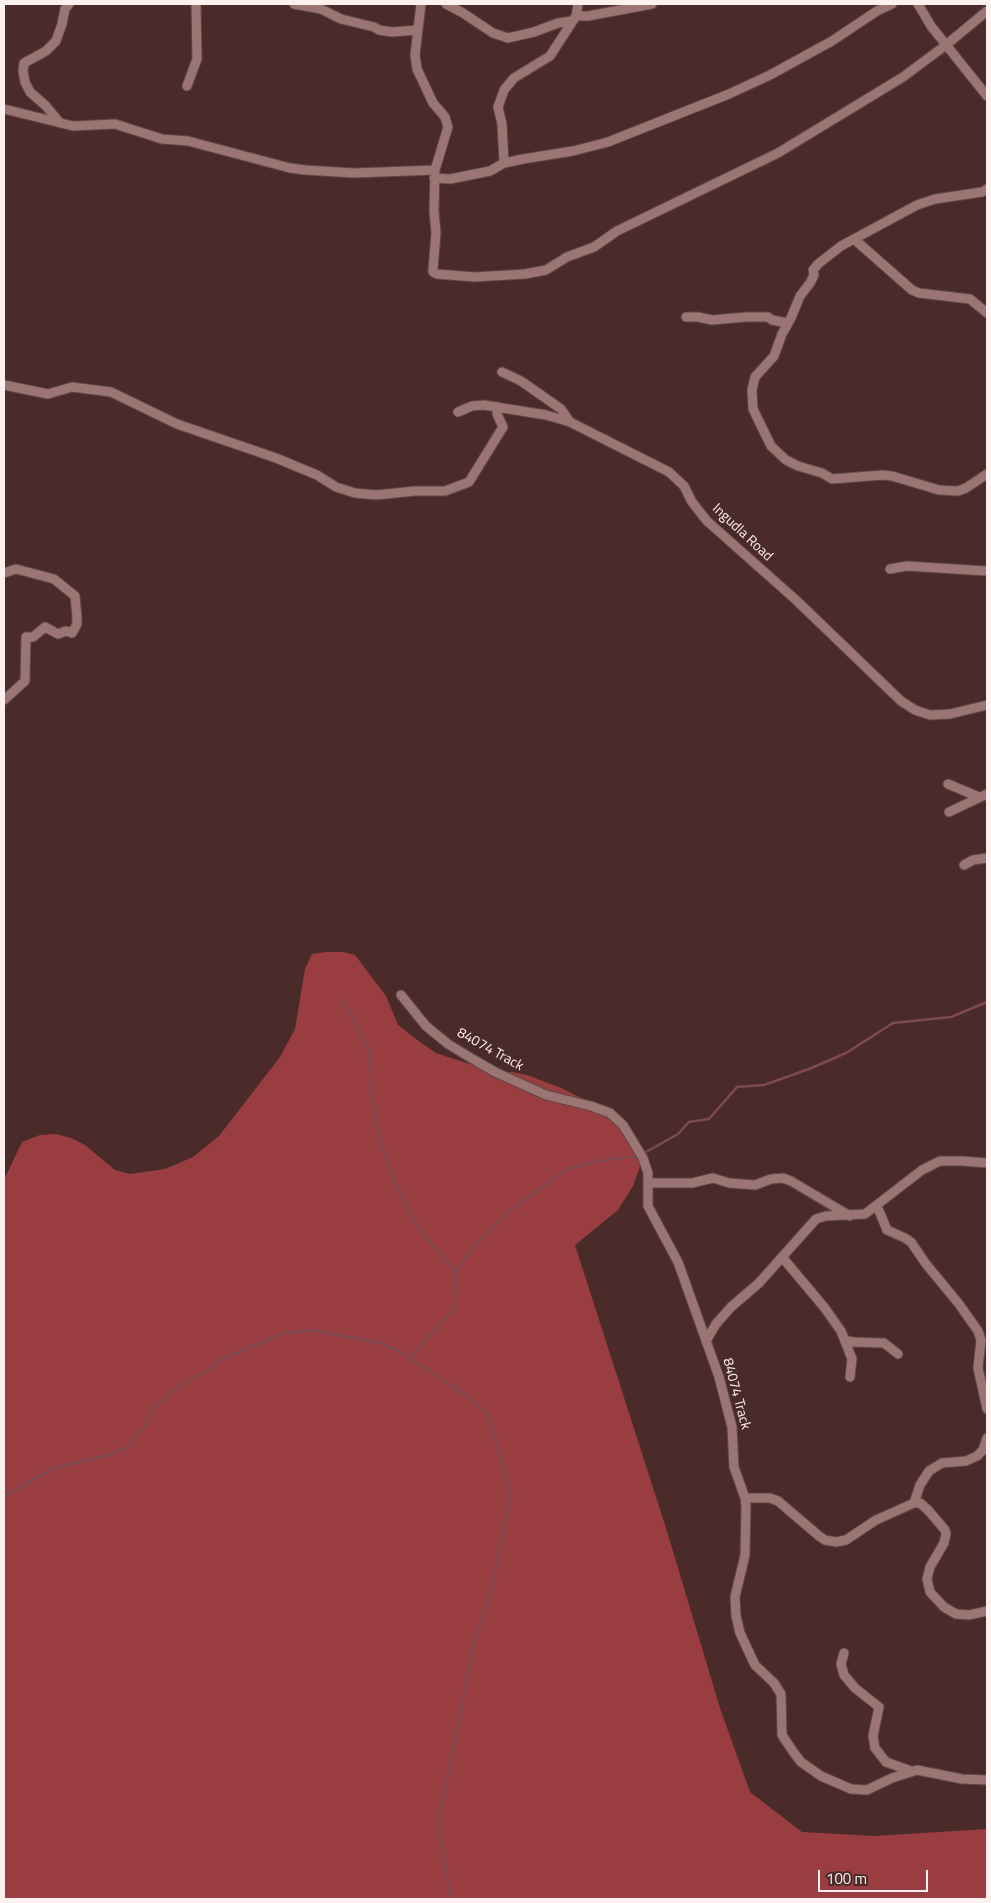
<!DOCTYPE html>
<html>
<head>
<meta charset="utf-8">
<style>
	body { margin:0 }
	#map { position:relative; width:991px; height:1903px; overflow:hidden; background:#4a2b2a; font-family:"Titillium Web",sans-serif }
	canvas { display:block }
	.frame { position:absolute; inset:0; border:5px solid #fdf0ef; pointer-events:none }
	.scale { position:absolute; left:818px; top:1870px; width:110px; height:22px; box-sizing:border-box; border:2px solid #fdf0ef; border-top:0; padding-left:6px; font-size:15px; line-height:18px; white-space:nowrap; color:#fdf0ef; -webkit-text-stroke:4px #4a2b2a; paint-order:stroke }
</style>
</head>
<body>
<div id="map">
<canvas width="991" height="1903"></canvas>
<div class="frame"></div>
<div class="scale">100 m</div>
</div>
<script>
const ctx = document.querySelector('canvas').getContext('2d');
ctx.lineJoin = 'round';
function paint(path, color) { ctx.fillStyle = color; ctx.fill(path, 'evenodd'); }
const shape = rows => new Path2D(rows.map(r => 'M' + r).join(''));
function stroke(path, color, width, dash) { ctx.strokeStyle = color; ctx.lineWidth = width; ctx.lineCap = dash ? 'butt' : 'round'; ctx.setLineDash(dash || []); ctx.stroke(path); }
function drawText(font, color, halo, rows, align = 'center') {
  ctx.font = font + ' "Titillium Web",sans-serif'; ctx.lineWidth = 5; ctx.setLineDash([]); ctx.textBaseline = 'middle'; ctx.strokeStyle = halo; ctx.fillStyle = color; for (const [text, x, y, turn = 0] of rows) {
    ctx.save(); ctx.translate(x, y); ctx.rotate((+turn || 0) * Math.PI / 180); ctx.textAlign = isNaN(turn) ? turn : align; if (halo) ctx.strokeText(text, 0, 0); ctx.fillText(text, 0, 0); ctx.restore();
  }
}
paint(shape([
	[326,952,343,952,355,955,386,996,398,1025,424,1045,436,1053,451,1058,495,1072,512,1072,527,1075,561,1088,606,1110,643,1158,633,1186,618,1210,575,1245,666,1528,720,1708,750,1792,802,1832,875,1836,987,1829,987,1899,4,1899,4,1180,22,1142,40,1135,56,1134,71,1138,85,1145,115,1170,130,1174,165,1169,193,1157,219,1136,280,1057,295,1029,305,969,312,954]
]), '#9a3d40');
stroke(shape([
	[342,998,369,1051,372,1097,380,1141,397,1187,418,1228,456,1272],
	[646,1152,678,1134,689,1122,709,1119,737,1087,764,1085,809,1069,846,1053,893,1023,951,1017,987,1002],
	[410,1358,454,1308,456,1272,471,1250,508,1212,567,1169,599,1161,638,1156],
	[4,1496,54,1468,108,1455,126,1448,144,1428,156,1406,178,1387,205,1372,220,1360,284,1333,309,1330,377,1342,401,1352,464,1394,488,1414,511,1496,491,1590,472,1650,460,1717,438,1823,451,1899]
]), '#7e4950', 2.5);
const minor = shape([
	[294,4,321,9,341,19,374,27,379,30,392,32,417,30],
	[421,4,415,55,417,69,433,103,445,117,448,127,435,170,434,211,436,233,433,269,433,272,437,274,474,277,525,274,546,270,567,257,594,247,617,231,778,153,903,77,946,45,987,11],
	[446,4,463,13,493,33,508,38,534,32,558,23,572,21],
	[918,4,931,26,987,96],
	[576,16,588,16,652,4],
	[187,86,197,59,196,4],
	[4,109,73,126,115,124,162,139,188,141,290,168,305,170,354,173,435,170],
	[60,123,46,106,30,92,25,82,23,71,24,63,46,51,56,41,62,24,65,9,69,4],
	[504,163,502,124,498,107,504,90,514,78,550,56,576,16,578,4],
	[434,178,450,179,490,171,504,163,523,159,573,151,608,142,729,94,770,75,832,41,877,11,892,4],
	[987,189,982,192,935,199,917,205,841,246,818,264,813,270,814,275,810,283,800,296,791,318,782,334,774,356,755,377,752,390,753,409,771,446,786,460,798,466,822,473,832,479,882,475,892,476,939,490,958,491,966,488,987,474],
	[854,239,912,290,919,293,970,299,987,313],
	[686,317,698,317,712,320,746,317,768,317,772,320,788,323],
	[502,372,521,381,561,409,570,422],
	[4,385,48,394,72,387,111,392,177,424,276,458,317,475,336,487,355,493,376,495,415,491,445,491,469,482,503,427,497,414,498,407],
	[458,412,472,406,484,405,546,415,570,422,669,472,684,486,692,502,707,521,796,600,901,701,915,710,930,715,950,714,987,705],
	[890,569,907,566,987,571],
	[4,573,16,569,54,579,75,596,77,617,77,624,72,633,66,631,58,634,45,627,33,637,26,637,25,681,4,700],
	[948,784,979,797],
	[949,812,987,794],
	[964,865,973,860,987,858],
	[401,995,426,1026,448,1044,471,1058,495,1072,546,1095,591,1106,610,1113,623,1125,643,1158,648,1173,648,1206,678,1262,719,1377,732,1427,734,1467,745,1498,746,1506,745,1555,735,1597,736,1616,740,1633,755,1665,774,1683,781,1694,782,1735,794,1753,801,1762,821,1776,851,1789,867,1790,892,1778,917,1770,962,1779,987,1780],
	[648,1183,692,1183,713,1178,729,1183,755,1185,771,1179,783,1178,791,1181,850,1216],
	[877,1206,887,1230,905,1238,911,1242,926,1264,959,1304,978,1331,981,1340,978,1368,987,1409],
	[782,1257,824,1307,841,1331,852,1359,850,1377],
	[845,1340,853,1342,884,1343,898,1354],
	[706,1341,716,1324,731,1307,759,1283,816,1219,826,1216,865,1214,922,1170,940,1161,962,1161,987,1163],
	[745,1498,770,1498,778,1501,819,1536,825,1540,836,1542,846,1540,876,1520,914,1503,920,1503,928,1510,945,1530,946,1534,944,1543,930,1567,927,1579,930,1592,944,1607,956,1614,969,1615,987,1611],
	[914,1503,920,1485,929,1471,942,1463,966,1461,977,1456,983,1450,987,1438],
	[844,1653,841,1664,844,1675,855,1688,879,1707,873,1736,875,1748,886,1762,911,1771]
]);
stroke(minor, '#604747', 11);
stroke(minor, '#9b7574', 9);
drawText('14px', '#fdf0ef', '#4a2b2a', [
	["Ingudla Road",742,533,43],
	["84074 Track",490,1050,29],
	["84074 Track",736,1394,75]
]);
</script>
</body>
</html>
